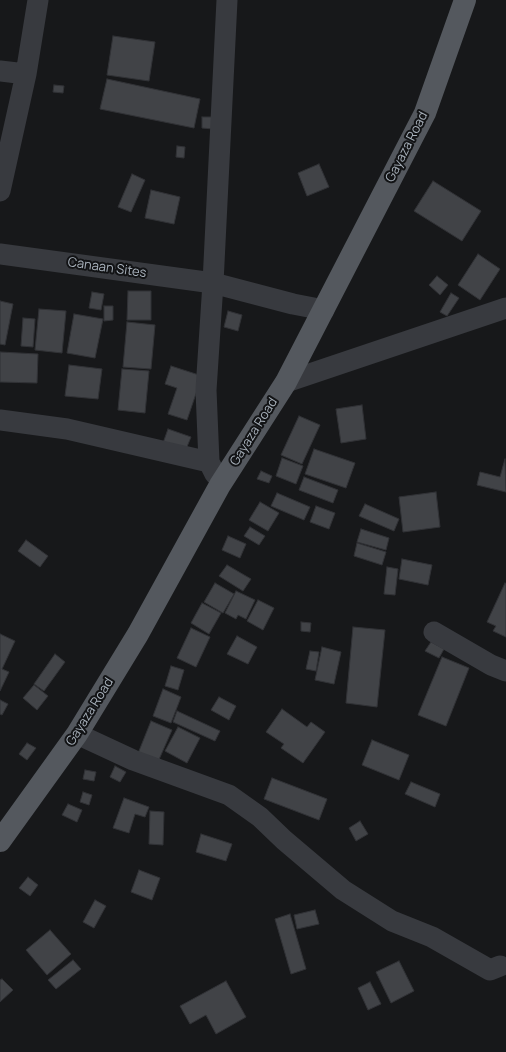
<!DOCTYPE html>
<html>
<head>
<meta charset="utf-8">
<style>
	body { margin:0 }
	canvas { display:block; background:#17181a }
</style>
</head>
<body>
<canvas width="506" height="1052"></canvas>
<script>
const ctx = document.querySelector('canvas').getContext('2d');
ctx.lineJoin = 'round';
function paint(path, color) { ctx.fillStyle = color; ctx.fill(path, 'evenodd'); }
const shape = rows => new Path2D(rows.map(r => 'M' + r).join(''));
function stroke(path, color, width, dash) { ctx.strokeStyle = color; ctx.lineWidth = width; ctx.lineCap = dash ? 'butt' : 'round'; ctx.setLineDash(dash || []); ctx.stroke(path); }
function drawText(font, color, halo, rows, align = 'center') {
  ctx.font = font + ' Manrope,sans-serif'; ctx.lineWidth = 4; ctx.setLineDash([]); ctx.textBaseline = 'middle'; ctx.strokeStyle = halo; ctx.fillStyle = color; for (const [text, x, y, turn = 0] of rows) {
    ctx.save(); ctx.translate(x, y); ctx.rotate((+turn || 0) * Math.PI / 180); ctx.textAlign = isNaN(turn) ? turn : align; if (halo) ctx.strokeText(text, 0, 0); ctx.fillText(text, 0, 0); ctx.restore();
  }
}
const building = shape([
	[113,36,155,42,149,81,107,75,113,36],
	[107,79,200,99,194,128,100,109,107,79],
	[54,85,64,86,63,93,53,92,54,85],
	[202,117,213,117,213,129,202,128,202,117],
	[177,146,185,147,184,158,176,157,177,146],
	[319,164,329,187,307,196,298,173,319,164],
	[132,174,145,180,131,212,118,207,132,174],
	[433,181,481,211,462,241,414,211,433,181],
	[151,190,180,197,174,224,145,218,151,190],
	[478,254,500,269,480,300,458,285,478,254],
	[437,276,448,285,440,295,429,285,437,276],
	[128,291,151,291,151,320,127,320,128,291],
	[92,292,104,294,101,310,89,308,92,292],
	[451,293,459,298,447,316,440,312,451,293],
	[0,301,13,304,5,345,0,344,0,301],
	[104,306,113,306,113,320,104,321,104,306],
	[39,309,66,311,62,353,35,350,39,309],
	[228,311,242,315,238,331,224,327,228,311],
	[74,314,103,319,95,358,67,353,74,314],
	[23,318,35,319,33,347,21,346,23,318],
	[127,322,155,325,151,369,123,367,127,322],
	[0,352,38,354,37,383,0,382,0,352],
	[69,365,102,369,98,399,65,396,69,365],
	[171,366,202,376,187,420,168,414,177,388,165,384,171,366],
	[122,369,149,371,145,413,118,410,122,369],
	[362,405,366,439,341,443,336,409,362,405],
	[299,416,320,425,302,464,281,455,299,416],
	[168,429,191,437,184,454,162,446,168,429],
	[314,449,355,463,346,488,305,474,314,449],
	[282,458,303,466,296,484,276,476,282,458],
	[505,459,506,492,477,485,480,472,500,477,505,459],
	[261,471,272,476,269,483,257,479,261,471],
	[304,477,338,490,333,503,299,490,304,477],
	[436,492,440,527,403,532,399,497,436,492],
	[277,493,310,507,304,520,271,506,277,493],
	[260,502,279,513,268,531,249,520,260,502],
	[365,504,399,519,394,531,359,516,365,504],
	[316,506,335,513,329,529,310,522,316,506],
	[250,527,265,536,259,545,244,536,250,527],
	[361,529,389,538,386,550,357,542,361,529],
	[228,536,246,544,240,558,222,550,228,536],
	[26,540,48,556,40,567,18,551,26,540],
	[357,543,386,552,382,565,354,556,357,543],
	[402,559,432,565,428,585,399,579,402,559],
	[227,565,251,579,243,591,219,576,227,565],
	[387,567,398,569,395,595,384,594,387,567],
	[215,583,234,594,223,613,204,602,215,583],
	[505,583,506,584,506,637,493,631,496,626,487,622,505,583],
	[236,591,255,600,246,619,238,615,236,619,225,613,236,591],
	[258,600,274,608,263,630,247,621,258,600],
	[202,603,221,613,209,634,191,623,202,603],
	[301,622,311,623,310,632,301,631,301,622],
	[353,627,385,630,377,707,346,703,353,627],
	[191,628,210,637,196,667,177,658,191,628],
	[0,634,15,641,2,669,9,672,0,691,0,634],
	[237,636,257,647,248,664,227,654,237,636],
	[431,642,444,649,439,658,425,651,431,642],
	[322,647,341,652,334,684,315,680,322,647],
	[310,651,319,652,316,671,306,669,310,651],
	[55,654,65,662,44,691,34,684,55,654],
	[442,657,469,668,446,726,418,715,442,657],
	[171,666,184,670,178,690,165,686,171,666],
	[34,685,48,696,37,710,23,698,34,685],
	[163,689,181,697,171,723,153,716,163,689],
	[219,697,236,706,229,720,211,710,219,697],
	[0,700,8,704,2,715,0,714,0,700],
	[282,709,307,727,311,722,325,732,303,763,281,748,284,744,266,732,282,709],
	[177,711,220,731,215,741,173,722,177,711],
	[151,721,172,730,157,764,137,756,151,721],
	[178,727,200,738,187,763,165,751,178,727],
	[372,740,409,755,399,780,362,765,372,740],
	[27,743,36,748,27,760,19,754,27,743],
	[115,766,126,772,120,782,110,777,115,766],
	[85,770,96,772,94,781,83,779,85,770],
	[272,778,327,799,319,820,264,799,272,778],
	[411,782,440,794,435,807,405,794,411,782],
	[83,792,92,795,89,805,80,802,83,792],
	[124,798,149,807,145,817,135,814,129,833,113,828,124,798],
	[68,804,82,810,77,822,62,815,68,804],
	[150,811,164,812,163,845,149,844,150,811],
	[360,821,368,834,356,841,349,828,360,821],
	[201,834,232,844,226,861,196,852,201,834],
	[139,870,160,878,152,900,131,892,139,870],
	[28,877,38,885,30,896,19,888,28,877],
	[95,900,106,906,94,928,83,922,95,900],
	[315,910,319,924,297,929,294,915,315,910],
	[290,914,306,969,291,974,275,919,290,914],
	[50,930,71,954,47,975,26,950,50,930],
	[73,960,81,969,56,989,48,980,73,960],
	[399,961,414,991,391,1003,376,972,399,961],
	[2,979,13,990,0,1002,0,980,2,979],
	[226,981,246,1017,216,1034,206,1015,190,1024,180,1006,226,981],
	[370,982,381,1004,368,1010,358,988,370,982]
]);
paint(building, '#414347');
stroke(building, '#313236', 1);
stroke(shape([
	[0,71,26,74],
	[0,191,26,74,38,0],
	[0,254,213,283,293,304,324,310],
	[286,382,506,308],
	[0,420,67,429,209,462,215,474],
	[209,462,206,390,213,283,227,0],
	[434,632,491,665,506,671],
	[77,734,133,760,229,795,260,817,284,840,343,890,392,921,432,937,490,970,500,966]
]), '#383a3f', 21);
stroke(shape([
	[0,841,77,734,138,634,220,485,286,382,425,113,465,0]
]), '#54585e', 22);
drawText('13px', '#a8b1bb', '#121315', [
	["Gayaza Road",407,147,-63],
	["Canaan Sites",107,268,8],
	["Gayaza Road",254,432,-58],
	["Gayaza Road",90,712,-58]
]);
</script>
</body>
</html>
